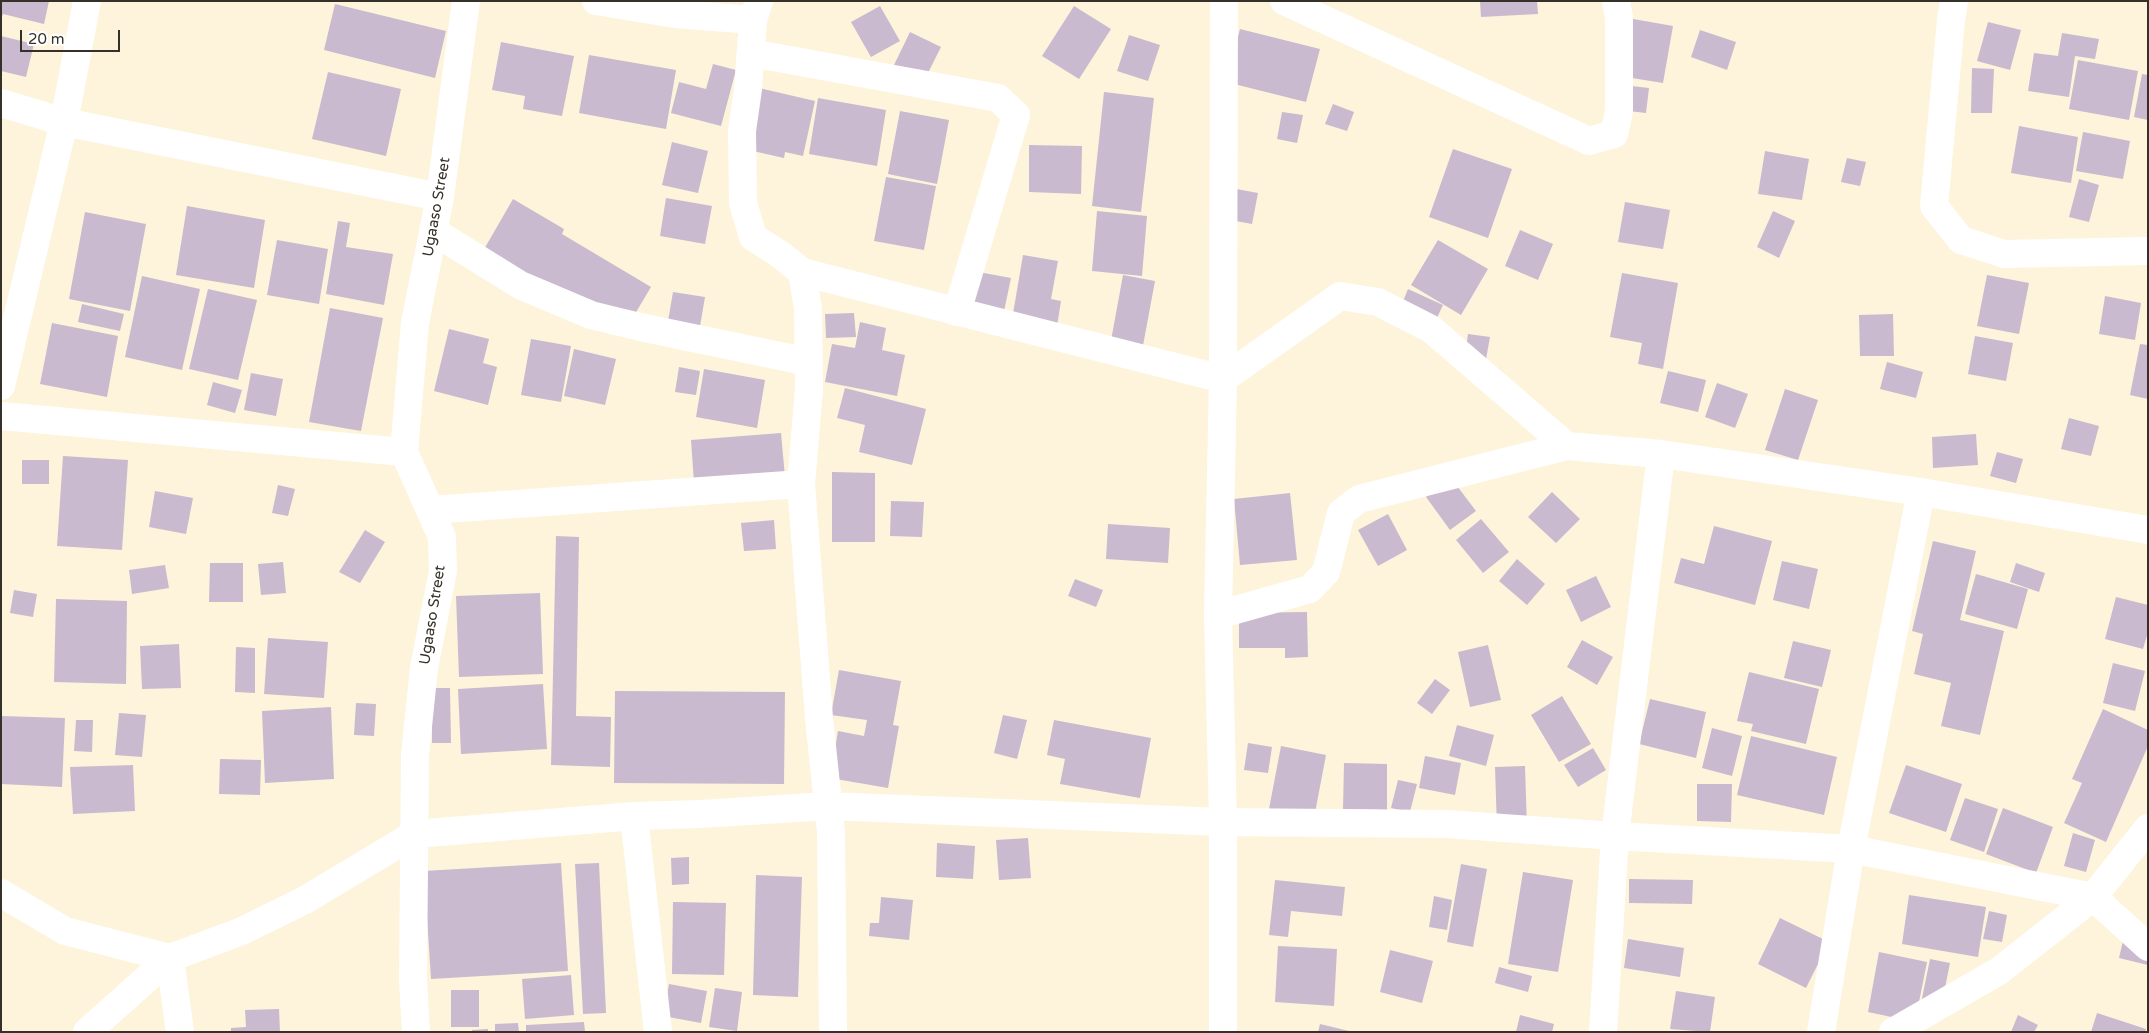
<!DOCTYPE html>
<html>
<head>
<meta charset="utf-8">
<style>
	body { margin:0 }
	#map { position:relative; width:2149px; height:1033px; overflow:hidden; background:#fdf4db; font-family:"Varela Round",sans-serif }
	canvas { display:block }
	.frame { position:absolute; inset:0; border:2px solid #353128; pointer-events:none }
	.scale { position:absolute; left:20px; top:30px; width:100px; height:22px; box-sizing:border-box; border:2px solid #353128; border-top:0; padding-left:6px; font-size:15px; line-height:18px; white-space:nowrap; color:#353128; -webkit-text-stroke:4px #fff; paint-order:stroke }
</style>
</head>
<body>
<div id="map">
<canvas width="2149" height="1033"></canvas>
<div class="frame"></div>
<div class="scale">20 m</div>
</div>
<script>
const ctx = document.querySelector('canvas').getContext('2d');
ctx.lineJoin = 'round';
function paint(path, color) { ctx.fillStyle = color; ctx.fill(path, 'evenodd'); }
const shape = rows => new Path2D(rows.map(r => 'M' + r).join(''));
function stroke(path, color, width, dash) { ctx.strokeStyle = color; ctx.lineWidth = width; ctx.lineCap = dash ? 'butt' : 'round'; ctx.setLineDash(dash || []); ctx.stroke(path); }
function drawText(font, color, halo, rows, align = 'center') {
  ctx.font = font + ' "Varela Round",sans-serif'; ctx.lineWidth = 4; ctx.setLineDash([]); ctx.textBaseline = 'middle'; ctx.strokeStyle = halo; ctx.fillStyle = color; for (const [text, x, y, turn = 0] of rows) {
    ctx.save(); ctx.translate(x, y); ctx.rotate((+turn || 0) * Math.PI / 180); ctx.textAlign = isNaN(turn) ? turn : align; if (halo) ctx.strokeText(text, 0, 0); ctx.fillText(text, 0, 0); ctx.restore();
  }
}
paint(shape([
	[1,1,49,1,44,24,3,14,1,19],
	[1480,1,1537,1,1538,14,1481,17],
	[335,4,446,31,435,78,324,50],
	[880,6,900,41,871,57,851,22],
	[1074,6,1111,29,1079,79,1042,56],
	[1616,16,1673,26,1663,83,1607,74],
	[1988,22,2021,30,2010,70,1977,61],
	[1240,29,1320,49,1306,102,1226,82],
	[1700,30,1736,42,1727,70,1691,57],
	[910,32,941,47,925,79,894,65],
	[2062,33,2099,39,2095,59,2075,56,2069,97,2028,91,2034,53,2058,56],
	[1129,35,1160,45,1148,81,1117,71],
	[1,36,34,44,26,77,1,71],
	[501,42,574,56,562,116,523,109,525,96,492,90],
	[589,55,676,70,666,129,579,113],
	[2078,60,2138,71,2129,120,2069,109],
	[713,64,736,70,721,126,671,113,679,82,706,89],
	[1972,68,1994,69,1992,113,1971,113],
	[328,72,401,89,386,156,312,139],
	[2142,74,2148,75,2148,120,2134,117],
	[1614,84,1649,88,1646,113,1611,109],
	[759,88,815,101,803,156,785,152,784,158,744,149],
	[1104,92,1154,98,1141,212,1092,206],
	[818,98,886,110,877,166,809,154],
	[1333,104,1354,112,1347,131,1325,124],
	[900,111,949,120,937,184,888,174],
	[1282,112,1303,115,1297,143,1277,139],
	[2019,126,2078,137,2071,183,2011,173],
	[2083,132,2130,141,2123,179,2076,171],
	[672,142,708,151,698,193,662,185],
	[1029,145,1082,146,1081,194,1029,192],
	[1453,149,1512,169,1488,238,1429,217],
	[1765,151,1809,159,1802,200,1758,194],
	[1847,158,1866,162,1860,186,1841,182],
	[886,177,936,186,924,250,874,241],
	[2079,179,2099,185,2089,222,2069,217],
	[1226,187,1258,193,1252,224,1220,218],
	[666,198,712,206,705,244,660,236],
	[513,199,564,229,562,234,651,287,623,334,483,251],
	[1625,202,1670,210,1663,249,1618,242],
	[187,206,265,220,254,288,176,275],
	[1097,211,1147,216,1142,276,1092,271],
	[1773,211,1795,221,1779,258,1757,247],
	[85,212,146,224,130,311,69,299],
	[338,221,350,223,346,247,393,254,384,305,326,294],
	[1520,230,1553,244,1538,280,1505,266],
	[277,240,328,249,319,304,267,295],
	[1438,240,1488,269,1461,315,1411,285],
	[1023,255,1058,261,1051,299,1061,301,1055,339,1010,331],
	[973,271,1011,278,1003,316,966,308],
	[1622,273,1678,283,1663,369,1638,364,1642,343,1610,337],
	[1123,275,1155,281,1142,351,1110,346],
	[1987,275,2029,283,2019,334,1977,326],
	[142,276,200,289,182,370,125,357],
	[208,289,257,300,238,380,189,369],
	[1408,289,1443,305,1434,324,1400,309],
	[673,292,705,297,699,332,667,327],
	[2105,296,2141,303,2135,340,2099,334],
	[82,304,124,314,120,331,78,322],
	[330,308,383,318,361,431,309,422],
	[854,313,856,337,826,338,825,314],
	[1893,314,1894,356,1860,356,1859,315],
	[860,322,886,328,882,350,905,355,897,396,825,382,832,344,855,348],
	[52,323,118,336,107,397,40,384],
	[449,329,489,339,483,363,497,367,488,405,434,391],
	[1468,334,1490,337,1485,365,1464,362],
	[1975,336,2013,343,2006,381,1968,374],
	[531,339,571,346,561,402,521,395],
	[2140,344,2148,345,2148,399,2130,395],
	[574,349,616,359,605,405,564,396],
	[1887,362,1923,372,1916,398,1880,389],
	[679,367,700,371,696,395,675,392],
	[704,369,765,380,757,428,696,417],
	[1668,371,1706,380,1698,412,1660,403],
	[251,373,283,379,276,416,244,410],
	[213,382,242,390,235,413,207,405],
	[1717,383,1748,394,1735,428,1705,417],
	[845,388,926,409,912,465,859,452,865,425,837,418],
	[1785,389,1818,400,1798,460,1765,450],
	[2069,418,2099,426,2091,456,2061,449],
	[781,433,785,477,694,483,691,440],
	[1976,434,1978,465,1933,468,1932,437],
	[1997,452,2023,459,2016,483,1990,476],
	[63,456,128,460,122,550,57,546],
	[22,460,49,460,49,484,22,484],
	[832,472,875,473,875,542,832,542],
	[1451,478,1476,511,1450,530,1426,497],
	[278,485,295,489,288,516,272,513],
	[155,491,193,498,186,534,149,527],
	[1552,492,1580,519,1556,543,1528,517],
	[1290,493,1297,560,1240,565,1234,499],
	[891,501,924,502,922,537,890,536],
	[1388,514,1407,550,1378,566,1358,530],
	[1481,519,1509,552,1483,573,1456,540],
	[774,520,776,549,744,551,741,523],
	[1108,524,1170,528,1168,563,1106,559],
	[1714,526,1772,541,1755,605,1674,583,1681,558,1704,564],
	[365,530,385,542,360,583,339,572],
	[556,536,579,537,576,716,611,717,610,767,551,765],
	[1933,541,1976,551,1960,620,2004,631,1980,735,1941,726,1951,683,1914,674,1923,634,1912,631],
	[1517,559,1545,584,1527,605,1499,581],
	[1782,561,1818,569,1809,609,1773,600],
	[283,562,286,593,261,595,258,564],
	[210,563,243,563,243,602,209,602],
	[2016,563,2045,573,2039,592,2010,582],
	[165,565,169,588,132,594,129,570],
	[1976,574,2028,589,2017,629,1965,614],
	[1596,576,1611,607,1581,622,1566,590],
	[1075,579,1103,590,1096,607,1068,596],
	[14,590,37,594,33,617,10,613],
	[540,593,543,674,459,677,456,596],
	[2116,597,2148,605,2148,632,2143,649,2105,639],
	[56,599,127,601,126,684,54,682],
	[1307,612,1308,657,1285,658,1285,648,1239,648,1239,613],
	[268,638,328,642,324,698,264,694],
	[1582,640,1613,657,1597,685,1567,667],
	[1793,641,1831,650,1822,687,1784,678],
	[179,644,181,688,142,689,140,646],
	[1488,645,1501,700,1470,707,1458,652],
	[236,647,255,648,255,693,235,692],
	[2113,663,2145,671,2135,711,2103,703],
	[839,670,901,681,893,725,899,726,888,788,830,778,838,731,864,736,867,720,831,715],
	[1749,672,1819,689,1806,744,1751,731,1753,724,1737,721],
	[1435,679,1450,690,1432,714,1417,703],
	[543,684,547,749,461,754,458,689],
	[432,688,450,688,451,743,432,743],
	[615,691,785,692,784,784,614,783],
	[1562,696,1591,744,1559,762,1531,715],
	[1650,699,1706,712,1696,758,1639,744],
	[356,703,376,704,374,736,354,735],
	[331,707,334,779,265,783,262,711],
	[2103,709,2148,730,2148,746,2106,842,2064,823,2082,783,2072,779],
	[119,713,146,715,142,757,115,755],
	[1003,715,1027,720,1017,759,994,753],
	[1,716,65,718,62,787,1,784],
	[76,720,93,720,92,752,74,751],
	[1054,720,1151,738,1140,798,1060,784,1065,759,1047,755],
	[1457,725,1494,735,1486,766,1449,756],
	[1712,728,1742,736,1732,776,1702,768],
	[1751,736,1837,757,1824,815,1737,795],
	[1248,743,1272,747,1268,773,1244,770],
	[1281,746,1326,755,1314,818,1269,809],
	[1593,748,1606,770,1578,787,1564,765],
	[1425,756,1461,763,1455,795,1419,788],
	[220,759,261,760,260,795,219,794],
	[1344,763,1387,764,1387,810,1343,809],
	[133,765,135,811,73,814,70,767],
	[1906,765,1962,784,1946,832,1889,813],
	[1525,766,1527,828,1497,829,1495,767],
	[1398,780,1417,784,1410,812,1391,808],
	[1697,784,1732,784,1731,822,1697,821],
	[1965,798,1998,809,1984,852,1950,840],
	[2003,808,2053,827,2036,873,1986,854],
	[2073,833,2095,840,2086,872,2064,866],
	[1028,838,1031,878,999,880,996,840],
	[937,843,975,846,973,879,936,877],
	[689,857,689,884,672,885,671,858],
	[561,863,568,971,431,979,424,871],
	[599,863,606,1013,583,1014,575,864],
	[1461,864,1487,869,1473,947,1447,942],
	[1523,872,1573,880,1558,972,1508,964],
	[756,875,802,877,798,997,753,995],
	[1629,879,1693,880,1692,904,1629,903],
	[1275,880,1345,887,1342,916,1291,911,1288,937,1269,935],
	[1909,895,1986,907,1978,957,1902,944],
	[1434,896,1452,900,1447,930,1429,927],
	[881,897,913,900,909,940,869,936,870,923,879,923],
	[673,902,726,903,724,975,672,974],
	[1989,911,2007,915,2002,942,1983,939],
	[1780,918,1829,942,1806,988,1758,964],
	[2126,928,2148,933,2148,965,2119,958],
	[1628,939,1684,948,1680,977,1624,968],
	[1278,946,1337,949,1334,1006,1275,1002],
	[1390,950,1433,961,1422,1003,1380,992],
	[1879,952,1927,962,1915,1022,1868,1012],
	[1930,959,1950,963,1938,1022,1918,1018],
	[1499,967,1532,976,1528,992,1495,983],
	[571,975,574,1015,525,1019,522,979],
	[669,984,707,991,701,1023,663,1016],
	[715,988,742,992,737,1031,709,1027],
	[451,990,479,990,479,1027,451,1027],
	[1676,991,1715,997,1710,1032,1670,1029],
	[279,1009,280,1032,231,1032,231,1028,246,1027,245,1010],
	[2097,1013,2146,1029,2145,1032,2091,1032],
	[1520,1015,1554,1024,1552,1032,1516,1032],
	[2018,1015,2038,1025,2034,1032,2011,1032],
	[584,1022,585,1032,526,1032,526,1025],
	[518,1023,519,1032,495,1032,495,1024],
	[1320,1024,1349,1031,1349,1032,1318,1032],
	[488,1029,488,1032,472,1032,472,1030]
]), '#c9bacf');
stroke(shape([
	[596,1,675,14,753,20],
	[759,1,753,20,748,89,742,131,743,203,753,237,781,255,802,272,808,309,809,389,801,484,819,718,831,832,833,1032],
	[1284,1,1589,141,1614,134,1619,111,1619,18,1616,1],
	[1954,1,1951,20,1934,206,1961,240,2004,254,2148,251],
	[751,53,998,98,1016,115,957,312],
	[1,103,64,122,440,197],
	[433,231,520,285,591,315,640,327,809,362],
	[802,272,1223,379,1340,296,1378,302,1431,329,1567,446],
	[1,386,64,122,87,1],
	[1,416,404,452],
	[431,510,801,484],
	[1218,615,1310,589,1326,572,1341,513,1359,499,1567,446,1661,454,1921,492,2148,530],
	[634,816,658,1032],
	[1,893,65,931,170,958,242,931,305,900,415,834,634,816,701,814,828,806,1223,822,1447,824,1615,836,1851,849,2093,897,2148,947],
	[170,958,180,1032],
	[87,1032,170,958],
	[416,1032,413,980,415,755,424,668,443,571,442,537,404,452,415,323,440,197,466,1],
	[1223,1032,1223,822,1218,615,1223,379,1224,1],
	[1603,1032,1615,836,1661,454],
	[1821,1032,1851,849,1921,492],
	[1893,1032,1999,971,2093,897,2148,828]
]), '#fff', 28);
drawText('15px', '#353128', '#fff', [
	["Ugaaso Street",437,207,-80],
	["Ugaaso Street",433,615,-81]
]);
</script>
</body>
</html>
